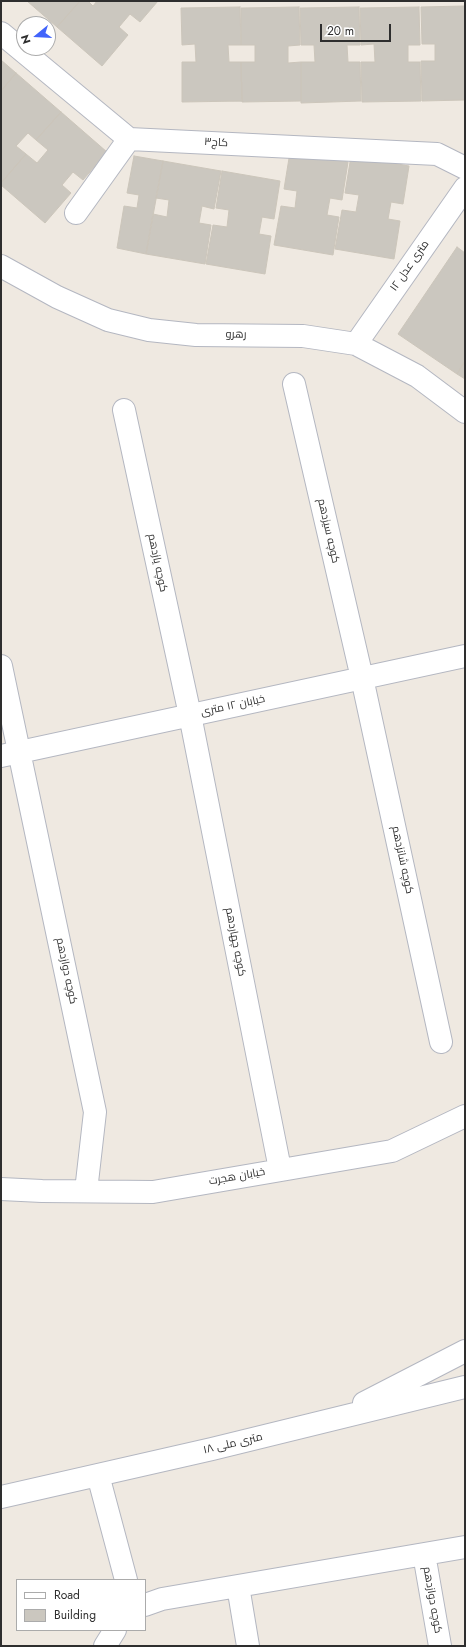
<!DOCTYPE html>
<html>
<head>
<meta charset="utf-8">
<style>
	body { margin:0 }
	#map { position:relative; width:466px; height:1647px; overflow:hidden; background:#efe9e1; font-family:Jost,sans-serif }
	canvas { display:block }
	.frame { position:absolute; inset:0; border:2px solid #2e2e2e; pointer-events:none }
	.legend { position:absolute; left:16px; top:1579px; width:130px; height:52px; box-sizing:border-box; background:#fff; border:1px solid #ababab; margin:0; padding:5px 7px; list-style:none; font-size:12px; color:#2e2e2e }
	.legend li { display:flex; align-items:center; gap:8px; height:20px }
	.legend b { width:20px; border:1px solid #ababab }
	.north { position:absolute; left:16px; top:16px; width:40px; height:40px; box-sizing:border-box; background:#fff; border:1px solid #ababab; border-radius:50%; rotate:252deg; font-size:11px; font-weight:700; line-height:16px; text-align:center; color:#2e2e2e }
	.north::after { content:''; display:block; margin:auto; width:14px; height:18px; background:#4264fb; clip-path:polygon(50% 0,100% 100%,50% 72%,0 100%) }
	.scale { position:absolute; left:320px; top:24px; width:71px; height:18px; box-sizing:border-box; border:2px solid #2e2e2e; border-top:0; padding-left:5px; font-size:12px; line-height:14px; white-space:nowrap; color:#2e2e2e; -webkit-text-stroke:3px #fff; paint-order:stroke }
</style>
</head>
<body>
<div id="map">
<canvas width="466" height="1647"></canvas>
<div class="frame"></div>
<ul class="legend">
<li><b style="height:5px;background:#fff"></b>Road</li>
<li><b style="height:11px;background:#cbc7bf"></b>Building</li>
</ul>
<div class="north">N</div>
<div class="scale">20 m</div>
</div>
<script>
const ctx = document.querySelector('canvas').getContext('2d');
ctx.lineJoin = 'round';
function paint(path, color) { ctx.fillStyle = color; ctx.fill(path, 'evenodd'); }
const shape = rows => new Path2D(rows.map(r => 'M' + r).join(''));
function stroke(path, color, width, dash) { ctx.strokeStyle = color; ctx.lineWidth = width; ctx.lineCap = dash ? 'butt' : 'round'; ctx.setLineDash(dash || []); ctx.stroke(path); }
function drawText(font, color, halo, rows, align = 'center') {
  ctx.font = font + ' Jost,Cairo,sans-serif'; ctx.lineWidth = 3.5; ctx.setLineDash([]); ctx.textBaseline = 'middle'; ctx.strokeStyle = halo; ctx.fillStyle = color; for (const [text, x, y, turn = 0] of rows) {
    ctx.save(); ctx.translate(x, y); ctx.rotate((+turn || 0) * Math.PI / 180); ctx.textAlign = isNaN(turn) ? turn : align; if (halo) ctx.strokeText(text, 0, 0); ctx.fillText(text, 0, 0); ctx.restore();
  }
}
const building = shape([
	[27,1,80,1,57,27,27,1],
	[80,1,88,1,93,6,97,1,158,1,140,22,130,14,119,27,128,35,102,66,57,27,80,1],
	[465,6,465,100,422,101,421,61,435,61,435,44,422,44,421,7,465,6],
	[240,7,241,45,228,45,229,62,241,62,242,101,182,102,182,62,196,62,195,44,182,45,181,8,240,7],
	[299,7,300,45,288,46,288,63,301,62,301,101,242,102,241,62,255,62,255,45,241,45,241,8,299,7],
	[359,7,360,45,347,45,348,62,360,62,361,101,301,103,301,62,315,62,314,45,301,45,300,8,359,7],
	[419,7,420,45,408,45,408,62,420,62,421,101,362,102,361,62,375,62,374,44,361,45,360,8,419,7],
	[1,60,16,73,1,91,1,60],
	[16,73,61,112,36,140,28,133,16,146,26,154,1,183,1,91,16,73],
	[61,112,107,152,83,180,73,172,62,185,71,193,45,223,1,185,1,183,26,154,37,163,48,150,36,140,61,112],
	[290,152,348,162,342,200,330,198,327,215,339,217,333,255,274,245,281,206,295,208,297,191,284,189,290,152],
	[134,156,163,161,146,254,117,248,124,206,137,208,139,195,127,193,134,156],
	[351,156,409,166,403,204,391,202,388,219,400,221,394,259,335,249,342,210,356,212,359,195,345,193,351,156],
	[163,161,221,171,214,209,202,206,199,223,211,225,205,264,146,254,153,214,167,217,169,200,156,198,163,161],
	[222,171,280,181,274,219,262,217,259,234,271,236,265,274,206,264,213,225,227,227,229,210,216,208,222,171],
	[457,247,465,253,465,361,457,374,398,334,457,247],
	[465,361,465,379,457,374,465,361]
]);
paint(building, '#cbc7bf');
stroke(building, '#cbc5ba', 1);
const minor = shape([
	[1,33,129,139,437,154,465,168],
	[76,213,129,139],
	[1,266,57,297,108,320,149,330,196,335,303,336,356,344,417,376,465,412],
	[356,344,465,188],
	[294,384,362,678,441,1042],
	[124,410,190,715,280,1169],
	[1,666,95,1112,86,1191],
	[1,756,465,656],
	[1,1189,42,1191,153,1192,392,1151,465,1116],
	[364,1403,465,1351],
	[98,1475,126,1580],
	[1,1497,212,1449,465,1387],
	[424,1554,440,1646],
	[238,1586,248,1646],
	[145,1605,162,1599,465,1547],
	[105,1646,115,1630]
]);
stroke(minor, '#b4b7c1', 24);
stroke(minor, '#fff', 22);
drawText('11px', '#2e2e2e', '#fff', [
	["کاج۳",216,143,3],
	["۱۲ متری عدل",410,266,-55],
	["رهرو",236,335,1],
	["کوچه سیزدهم",328,531,77],
	["کوچه یازدهم",157,563,78],
	["خیابان ۱۲ متری",233,706,-12],
	["کوچه شانزدهم",402,860,78],
	["کوچه چهاردهم",235,942,79],
	["کوچه دوازدهم",66,971,78],
	["خیابان هجرت",237,1177,-10],
	["۱۸ متری ملی",233,1444,-13],
	["کوچه دوازدهم",432,1600,80]
]);
</script>
</body>
</html>
